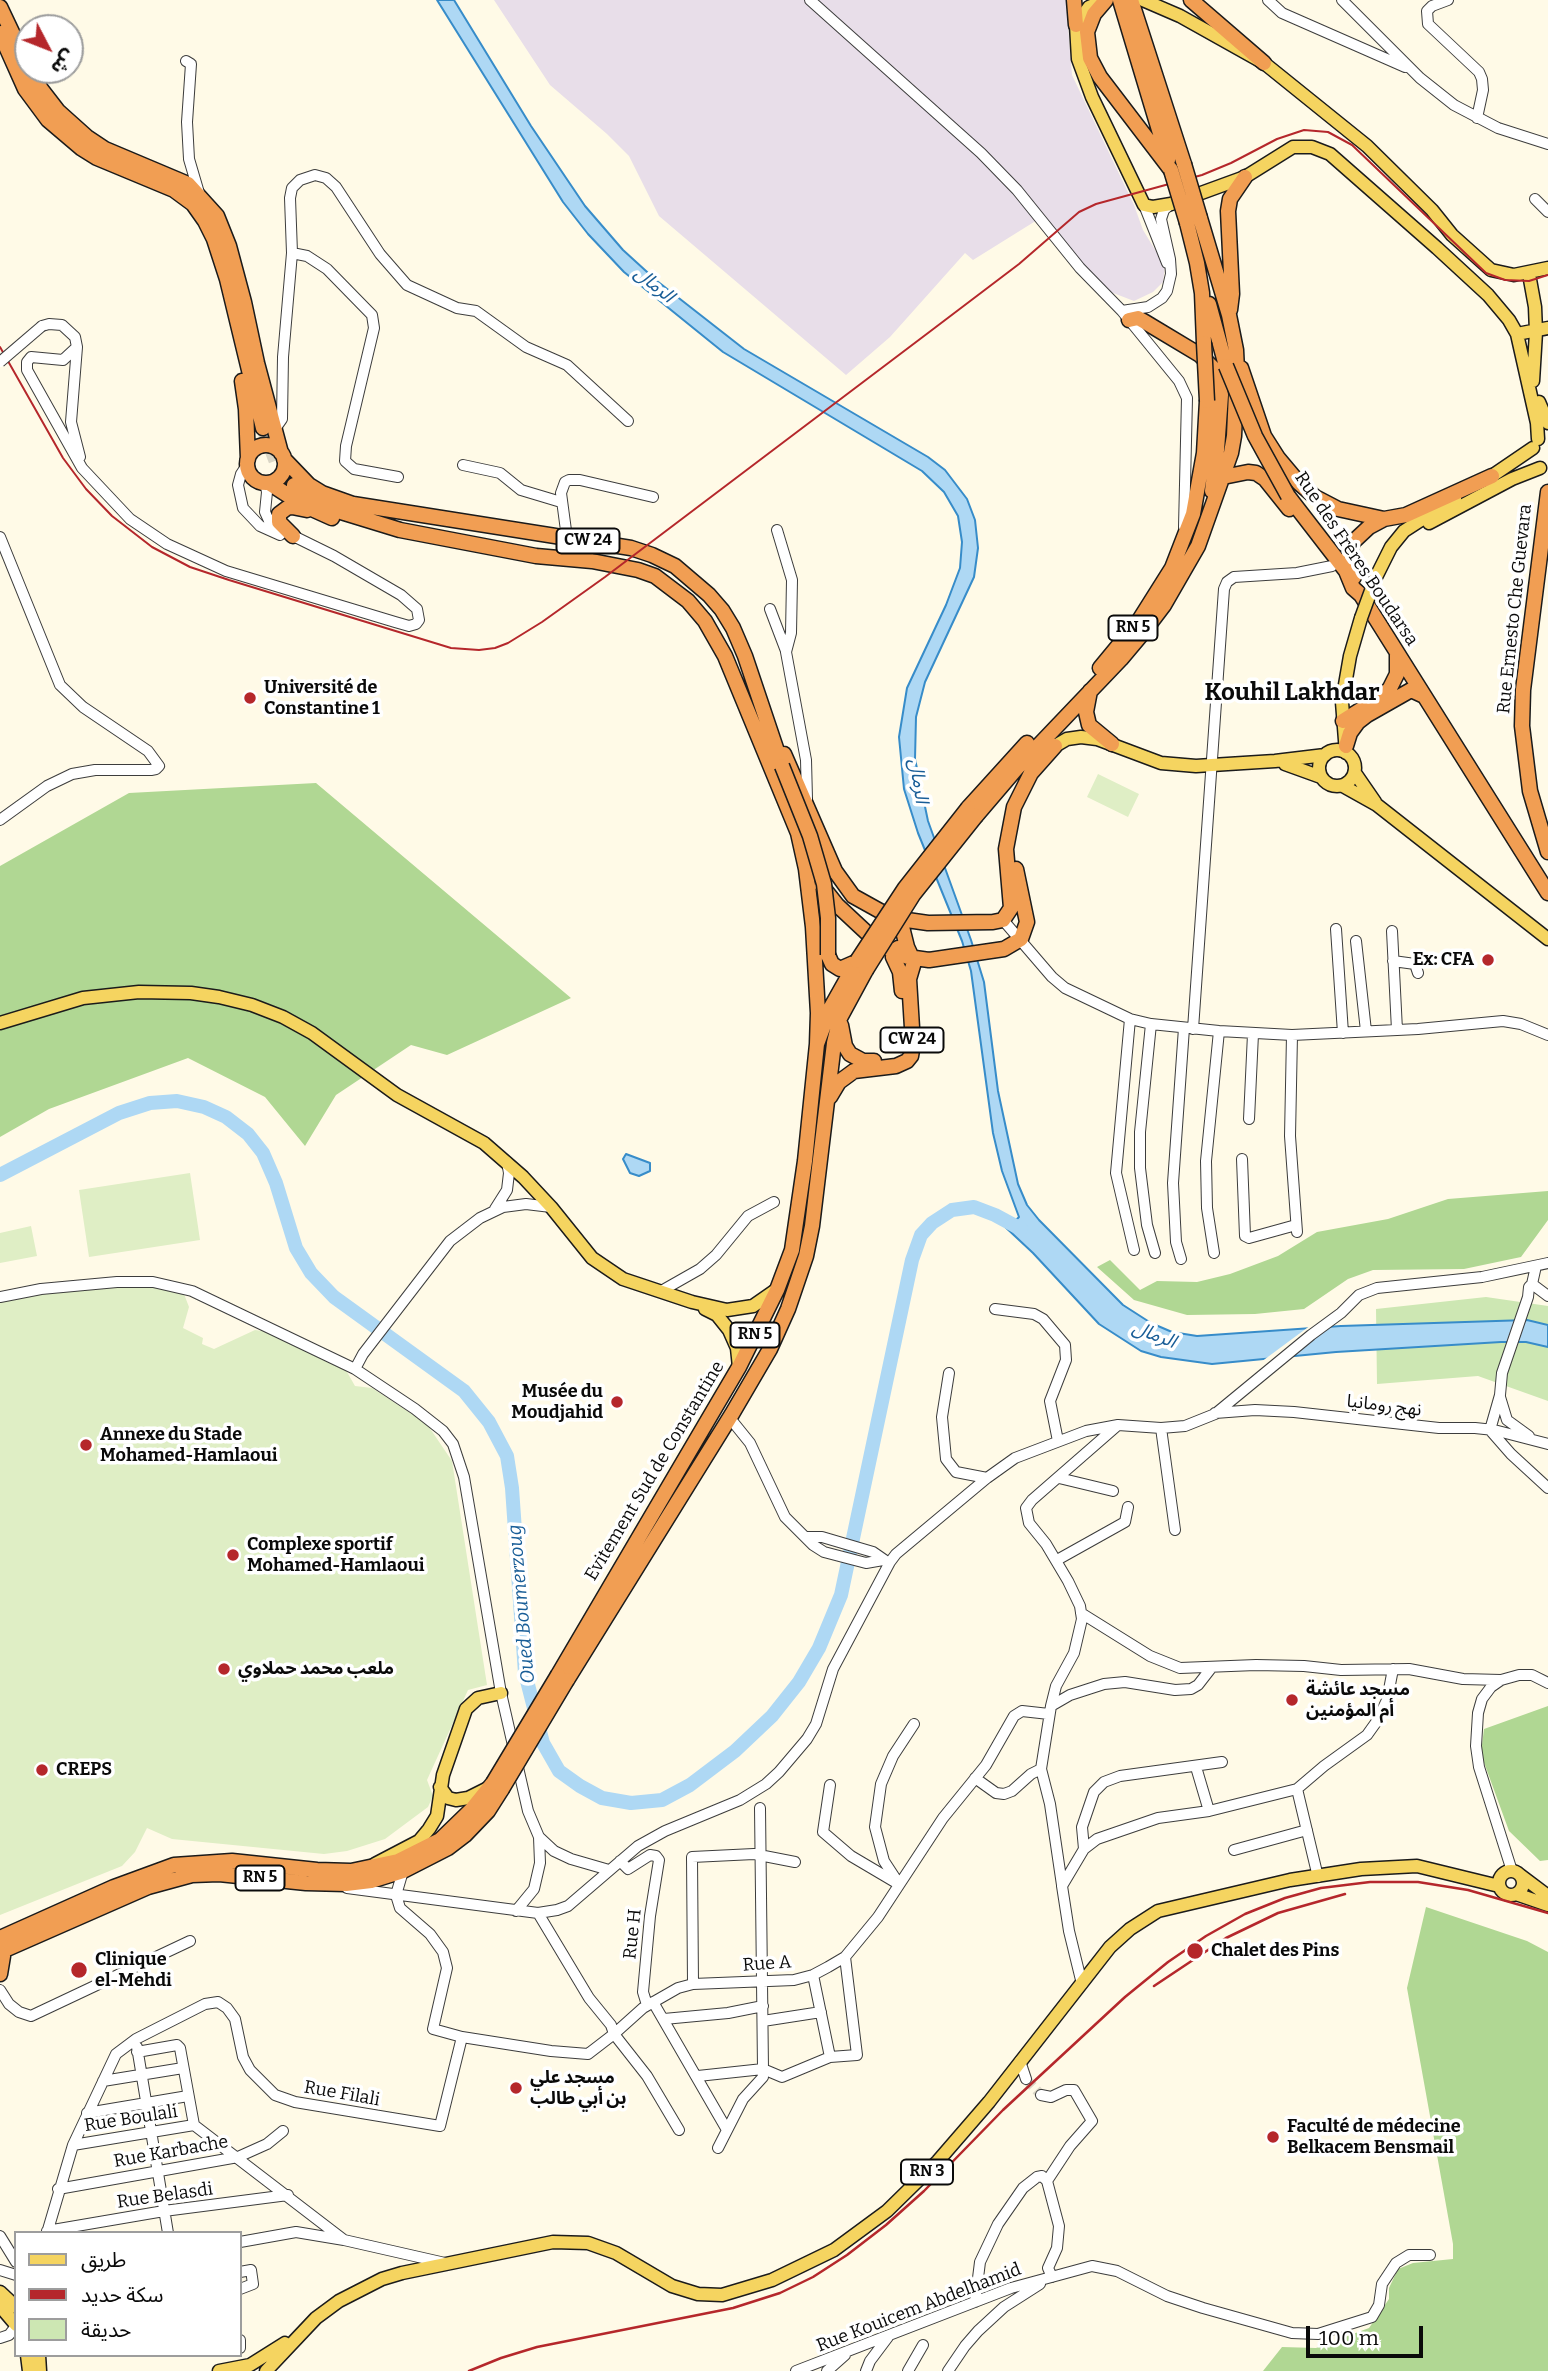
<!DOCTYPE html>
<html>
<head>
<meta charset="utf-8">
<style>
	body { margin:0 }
	#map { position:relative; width:1548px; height:2371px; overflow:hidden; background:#fffae7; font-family:Bitter,"Noto Sans Arabic",serif }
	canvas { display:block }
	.legend { position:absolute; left:14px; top:2231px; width:228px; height:126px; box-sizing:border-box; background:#fff; border:2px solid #9d9d9d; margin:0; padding:9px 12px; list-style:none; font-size:21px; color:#0a0a0a }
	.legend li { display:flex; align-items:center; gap:14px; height:35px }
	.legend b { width:35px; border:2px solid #9d9d9d }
	.north { position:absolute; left:14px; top:14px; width:70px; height:70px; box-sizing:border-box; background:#fff; border:2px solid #9d9d9d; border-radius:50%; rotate:132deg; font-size:19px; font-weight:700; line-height:28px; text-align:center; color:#0a0a0a }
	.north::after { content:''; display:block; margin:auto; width:24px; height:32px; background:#b5272b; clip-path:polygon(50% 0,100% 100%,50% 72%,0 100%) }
	.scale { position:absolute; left:1306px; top:2326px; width:117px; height:32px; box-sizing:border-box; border:4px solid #0a0a0a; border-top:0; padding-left:9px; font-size:21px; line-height:24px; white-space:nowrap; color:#0a0a0a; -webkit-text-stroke:5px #fff; paint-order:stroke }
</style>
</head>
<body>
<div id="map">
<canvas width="1548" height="2371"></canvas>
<ul class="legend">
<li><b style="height:9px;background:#f5d460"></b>طريق</li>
<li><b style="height:9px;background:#b5272b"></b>سكة حديد</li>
<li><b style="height:19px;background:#cde7b3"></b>حديقة</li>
</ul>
<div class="north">ش</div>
<div class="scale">100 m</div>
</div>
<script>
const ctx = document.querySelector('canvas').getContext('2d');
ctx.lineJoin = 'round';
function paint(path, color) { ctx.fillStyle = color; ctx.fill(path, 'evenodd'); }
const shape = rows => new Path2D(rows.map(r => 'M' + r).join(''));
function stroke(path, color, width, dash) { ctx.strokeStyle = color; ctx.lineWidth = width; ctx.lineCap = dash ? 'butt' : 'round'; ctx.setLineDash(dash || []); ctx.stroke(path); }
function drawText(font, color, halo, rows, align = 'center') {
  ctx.font = font + ' Bitter,"Noto Sans Arabic",serif'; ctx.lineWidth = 7; ctx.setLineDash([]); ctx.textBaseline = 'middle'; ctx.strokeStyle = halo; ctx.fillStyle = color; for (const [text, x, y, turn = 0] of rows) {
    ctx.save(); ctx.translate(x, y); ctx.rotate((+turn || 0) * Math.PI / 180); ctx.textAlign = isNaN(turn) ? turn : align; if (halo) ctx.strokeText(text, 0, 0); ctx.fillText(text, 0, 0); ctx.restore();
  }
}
paint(shape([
	[494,0,1066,0,1072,75,1134,205,1143,230,1165,266,1163,282,1153,292,1134,301,1108,291,1042,217,973,260,965,253,890,337,846,375,659,216,629,156,607,134,550,85]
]), '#e8dee9');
paint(shape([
	[1486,1297,1548,1306,1548,1401,1478,1376,1377,1384,1376,1309]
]), '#cde7b3');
paint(shape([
	[316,783,571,998,447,1055,411,1045,336,1095,305,1146,265,1097,188,1058,49,1109,0,1137,0,866,129,793],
	[1548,1191,1548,1220,1521,1257,1464,1269,1373,1270,1348,1279,1304,1309,1255,1314,1187,1315,1134,1300,1097,1267,1110,1260,1140,1290,1157,1281,1197,1282,1230,1274,1278,1256,1317,1232,1388,1219,1448,1199],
	[1548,1706,1548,1860,1540,1861,1509,1831,1482,1757,1482,1745,1484,1729],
	[1426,1907,1527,1941,1548,1952,1548,2371,1263,2371,1282,2347,1316,2348,1369,2328,1389,2299,1389,2288,1398,2269,1413,2263,1453,2259,1453,2244,1407,1988]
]), '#b0d793');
paint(shape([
	[1098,774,1139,794,1128,817,1087,797],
	[190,1173,200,1240,89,1257,79,1190],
	[31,1226,37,1256,0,1263,0,1233],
	[132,1284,172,1286,184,1294,189,1307,183,1328,203,1338,202,1344,214,1349,255,1330,281,1334,343,1365,355,1386,372,1388,427,1424,452,1461,487,1685,468,1690,427,1780,433,1796,428,1807,385,1839,347,1851,324,1854,172,1839,147,1828,135,1852,122,1866,0,1915,0,1299]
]), '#dfeec5');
const water = shape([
	[437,0,454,0,531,126,585,206,623,250,657,281,744,349,928,457,945,470,967,499,975,520,978,548,974,577,925,682,916,717,915,759,928,821,971,940,984,982,998,1091,1018,1184,1027,1205,1039,1220,1123,1305,1151,1323,1172,1332,1197,1336,1341,1326,1527,1320,1548,1325,1548,1347,1526,1342,1501,1342,1336,1352,1212,1364,1161,1357,1141,1351,1099,1324,1033,1253,1002,1224,1008,1217,1015,1221,1019,1217,1002,1171,993,1133,971,971,962,941,918,833,904,789,899,737,907,688,946,605,960,568,962,542,958,516,944,492,922,471,723,352,624,272,588,234,563,202,437,0],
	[626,1154,650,1163,650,1171,639,1176,630,1173,623,1159,626,1154]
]);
paint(water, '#aed8f4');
stroke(water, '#378cc9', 2);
paint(shape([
	[1334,1323,1286,1360,1261,1362,1311,1325]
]), '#fffae7');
stroke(shape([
	[0,1175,119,1113,150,1103,177,1101,204,1107,226,1117,248,1134,263,1153,276,1183,296,1248,311,1273,334,1297,464,1391,489,1422,507,1456,512,1488,525,1673,543,1743,559,1771,580,1786,602,1798,631,1803,662,1800,690,1785,735,1751,772,1716,799,1682,819,1648,841,1595,912,1260,921,1235,932,1223,952,1210,974,1207,995,1215,1021,1229]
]), '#aed8f4', 14);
stroke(shape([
	[1026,2079,1041,2095]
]), '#dad6c6', 10, [10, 5]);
stroke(shape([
	[263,428,276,462,294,485]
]), '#dad6c6', 14, [14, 7]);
const minor = shape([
	[810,0,981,153,1017,190,1080,268,1122,311,1179,381,1187,398,1184,527],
	[1268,0,1282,13,1405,67],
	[1342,0,1420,78,1454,105,1498,128,1548,144],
	[1448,0,1432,6,1427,11,1428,24,1479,72,1482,79,1483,90,1477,118],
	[186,61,191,64,187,122,189,159,199,193],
	[1535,199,1548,212],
	[1144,205,1167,263],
	[292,253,307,256,327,269,372,315,374,328,346,446,345,461,354,469,398,477],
	[1122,311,1148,307,1162,298,1167,291,1171,274,1170,259,1161,219,1164,210,1170,205],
	[42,326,49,324,62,325,75,337,77,347,71,422,80,457],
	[77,347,63,360,31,357,27,362,27,370,82,468,130,519,167,544,226,571,395,622,409,626,416,624,419,620,417,609,401,595,334,556,271,525,265,512,267,492,265,483],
	[275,429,282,419,283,357,292,253,290,198,292,188,300,180,315,175,326,178,336,187,380,254,407,285,457,308,476,311,526,347,567,365,628,421],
	[247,465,241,474,238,485,243,508,260,526,280,535],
	[463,465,500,473,521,490,561,502],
	[777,530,792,580,791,633,786,652,806,760,807,799],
	[0,537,60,685,83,707,148,751,159,766,156,769,151,770,95,770,72,774,47,786,0,820],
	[567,538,561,493,565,482,569,480,580,480,653,497],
	[770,609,786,651],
	[1003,920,1052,977,1065,988,1130,1019,1151,1024,1219,1031,1292,1035,1418,1029,1503,1021,1521,1024,1548,1035],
	[1336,929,1343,1033],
	[1392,931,1397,1030],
	[1356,941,1366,1031],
	[1393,961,1415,964,1418,973],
	[1130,1019,1116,1173,1134,1250],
	[1151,1024,1140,1132,1140,1168,1147,1225,1155,1253],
	[1193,1029,1224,589,1227,582,1234,577,1297,573,1332,566],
	[1292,1035,1290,1136,1297,1232],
	[1249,1119,1253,1034],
	[1242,1159,1245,1236,1249,1238,1296,1225],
	[495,1209,507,1190,509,1173,507,1162],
	[1214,1253,1207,1208,1206,1161,1219,1031],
	[1181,1259,1176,1242,1173,1183,1184,1028],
	[1536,1266,1532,1284,1529,1287,1528,1297,1502,1373,1500,1395,1490,1430,1511,1454,1548,1488],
	[1532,1284,1548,1296],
	[663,1290,700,1269,716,1255,748,1216,774,1202],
	[0,1297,41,1289,117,1282,153,1282,192,1291,355,1369,415,1409,443,1431,453,1444,464,1477,501,1693,528,1811,539,1837,554,1851,571,1859,609,1870],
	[995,1309,1034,1314,1043,1319,1065,1345,1066,1360,1050,1401,1058,1441],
	[355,1369,363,1354,450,1241,480,1218,503,1207,526,1204,551,1207],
	[949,1373,942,1417,946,1459,956,1472,987,1478],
	[1500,1397,1507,1420,1529,1436],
	[1215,1413,1255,1410,1294,1412,1439,1428,1475,1428,1494,1430,1548,1444],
	[729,1417,750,1443,785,1517,813,1545,824,1552,866,1563,883,1560],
	[1161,1428,1175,1530],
	[1059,1478,1113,1491],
	[805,1537,822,1537,873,1552,886,1561],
	[1057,1560,1125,1522,1128,1507],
	[1081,1613,1150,1656,1180,1668,1256,1665,1304,1666,1341,1670,1409,1669,1463,1679,1501,1680],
	[1051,1706,1056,1686,1074,1653,1082,1619,1080,1606,1068,1581,1046,1544,1029,1523,1026,1508,1032,1500,1118,1425],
	[1196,1767,1209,1811],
	[975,1778,996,1793,1004,1794,1012,1791,1031,1774,1041,1769],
	[830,1785,823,1832,851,1856,895,1882],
	[1297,1789,1318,1877],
	[1084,1849,1082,1827,1094,1792,1104,1782,1120,1776,1222,1762],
	[1234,1850,1307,1830],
	[620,1861,628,1869,650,1855,656,1856,659,1860,650,1916,643,1992,647,2005],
	[1512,1871,1479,1767,1476,1746,1478,1713,1482,1699,1491,1687,1501,1680,1519,1675,1532,1675,1548,1683],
	[899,1884,884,1861,875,1827,881,1784,893,1756,914,1724],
	[1062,1885,1050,1804,1041,1769,1051,1706,1070,1695,1104,1684,1125,1682,1175,1690,1191,1689,1198,1685,1212,1667],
	[347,1888,538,1913,557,1910,568,1906,638,1846,665,1831,740,1800,766,1784,779,1772,807,1739,816,1724,833,1669,890,1562,896,1554,987,1478,1015,1458,1086,1431,1118,1425,1161,1428,1185,1426,1215,1414,1311,1335,1341,1313,1359,1295,1377,1288,1482,1277,1548,1263],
	[516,1911,534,1889,540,1863,539,1837],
	[538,1913,589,1998,611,2025,614,2034,647,2076,679,2130],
	[813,1975,830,2057],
	[693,1984,692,1857,754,1854,795,1862],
	[1082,1984,1069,1931,1062,1886,1084,1849,1097,1839,1158,1818,1209,1811,1297,1789,1324,1766,1367,1735,1377,1721,1387,1700,1393,1669],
	[0,1990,9,2004,19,2012,31,2016,190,1941],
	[653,2002,727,2130],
	[664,2019,728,2013,763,2006],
	[763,2021,821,2012],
	[462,2037,551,2051,588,2054,614,2034,643,2008,678,1988,693,1984,794,1980,813,1975,828,1967,845,1957,878,1917,943,1818,986,1765,1014,1716,1022,1711,1049,1714],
	[137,2047,168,2233],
	[137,2052,177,2045,180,2048,194,2125,344,2240],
	[1020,2061,1026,2079],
	[698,2076,763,2069,760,1808],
	[103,2081,183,2068],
	[1041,2095,1051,2097,1066,2090,1074,2090,1092,2121,1070,2146,1047,2181],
	[87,2113,188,2096],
	[73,2145,194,2125],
	[718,2148,743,2099,763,2077,763,2069,782,2077,830,2057,857,2055,845,1957],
	[58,2189,238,2157,267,2144,283,2131],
	[47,2231,164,2211,288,2195],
	[47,2233,73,2145,116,2054,136,2039,205,2004,218,2002,227,2008,235,2019,243,2057,250,2070,275,2095,295,2102,440,2126,462,2037,433,2029,447,1968,443,1952,430,1934,400,1908,396,1895,403,1871],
	[0,2236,16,2262],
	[240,2242,296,2232,344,2240,445,2263],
	[0,2270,16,2275],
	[240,2272,251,2270,253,2284,240,2289],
	[975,2302,980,2262,998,2224,1023,2188,1037,2177,1042,2176,1047,2181,1059,2226,1057,2248,1048,2268,1052,2277],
	[0,2338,9,2335,16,2326],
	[240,2340,240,2348],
	[796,2371,1011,2288,1092,2266,1117,2271,1167,2296,1203,2308,1292,2333,1318,2334,1372,2317,1379,2305,1382,2284,1396,2263,1409,2255,1430,2255],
	[827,2371,845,2355],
	[866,2371,870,2361,888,2337],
	[908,2371,923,2345],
	[948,2371,965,2346,978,2331,1004,2307,1040,2284]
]);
const major = shape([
	[1105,0,1089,7,1076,25,1078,59,1092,97,1144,205,1153,207,1171,204,1245,177,1293,147,1312,147,1330,154,1437,248,1488,295,1509,320,1517,334,1537,423,1538,439],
	[1143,0,1180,16,1264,63,1367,146,1432,210,1452,235,1491,270,1514,275,1548,268],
	[1529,274,1535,307,1536,332,1533,381],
	[1517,334,1548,328],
	[1539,402,1548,423],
	[1486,480,1533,448],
	[1429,523,1512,479,1540,468],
	[1376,577,1391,547,1404,531,1455,498],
	[1055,746,1067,739,1081,737,1097,739,1161,763,1196,766,1275,761,1325,755],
	'1319 768a18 18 0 1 1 36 0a18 18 0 1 1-36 0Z',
	[1346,753,1342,702,1350,656,1361,618],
	[1285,764,1321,777],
	[1355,773,1375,802],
	[1343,786,1377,805,1548,939],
	[0,1023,83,998,139,992,191,993,219,997,252,1005,283,1017,312,1033,397,1095,484,1143,523,1177,551,1207,592,1258,623,1279,692,1302,727,1310,753,1306,776,1290],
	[705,1309,717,1315,729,1330,737,1348,739,1367],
	[440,1787,448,1798,456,1800,468,1798,490,1787],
	[375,1864,419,1841,429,1829,437,1816,443,1775,466,1709,478,1698,501,1693],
	'1499 1883a12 12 0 1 1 24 0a12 12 0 1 1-24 0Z',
	[1520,1875,1548,1896],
	[1516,1894,1548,1905],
	[0,2292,16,2307],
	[0,2306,16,2325],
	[27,2355,29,2371],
	[39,2355,40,2371],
	[219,2371,250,2365,285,2343],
	[266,2371,316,2318,339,2301,382,2279,402,2273,553,2242,588,2243,616,2253,672,2286,698,2294,722,2295,772,2280,834,2250,887,2211,938,2161,989,2102,1110,1947,1130,1929,1158,1911,1290,1880,1361,1869,1417,1866,1499,1886]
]);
const highway = shape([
	[1074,0,1076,25],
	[1106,0,1094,14,1087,32,1090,58,1100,77,1171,170],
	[1120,0,1168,160],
	[1131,0,1184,164],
	[1191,0,1264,63],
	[0,7,28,66],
	[0,33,25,89,48,120,81,148,97,158,174,190,193,204,205,221,214,239,227,279,263,428],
	[30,70,41,89,58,111,87,137,105,149,188,184,217,216,229,246,244,302,257,363,281,453],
	[1187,223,1197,263,1202,293,1204,343],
	[1209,304,1226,366],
	[1230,310,1232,294,1228,211,1230,199,1245,177],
	[1129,320,1138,318,1145,322,1200,355,1215,370,1219,381,1221,395,1217,450,1212,491],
	[1241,368,1264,436,1278,458,1299,483,1315,497,1338,509,1384,519,1406,515,1492,476],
	[242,381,246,409,248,459],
	'247 464a19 19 0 1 1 38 0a19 19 0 1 1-38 0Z',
	[284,459,309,485,322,493,353,504,631,548,652,555,675,566,709,595,722,610,733,628,745,656,782,766],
	[1223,477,1248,472,1256,473,1265,479,1289,509],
	[269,483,303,505,332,518],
	[294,485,338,511,400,530,536,556,592,561,638,570,655,576,688,601,705,621,725,656,798,833,806,869,813,927,818,1013,817,1044],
	[1548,492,1523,690,1522,726,1530,791,1548,852],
	[1288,496,1346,571,1353,588,1361,595,1548,893],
	[293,536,279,522,279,514,287,508,292,507,307,510],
	[1354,577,1349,565,1349,554,1353,542,1369,527,1384,519],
	[1100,668,1138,622,1172,568,1193,514,1204,453,1207,401],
	[1090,691,1086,712,1089,725,1112,744],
	[1343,721,1384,695,1390,688,1397,674,1397,655],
	[1346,746,1350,733,1358,722,1367,715,1411,690,1424,696],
	[784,754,835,871,853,896,880,911,900,919,928,923,993,922,1003,920,1011,908,1006,849,1014,807,1031,773,1055,746],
	[968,808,1027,743],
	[976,816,1017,768,1121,659,1142,634,1164,605,1198,546,1231,453,1234,436,1237,371,1236,350,1229,315,1200,218],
	[822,886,837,905,867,933,887,948,908,957,929,960,1004,949,1021,939,1027,922,1016,869],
	[898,948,893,957,900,972,902,991],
	[828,955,832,964,840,969,856,962],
	[841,1025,845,1046,850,1054,863,1061,874,1061],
	[830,1097,839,1082,854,1071,896,1066,907,1061,911,1056,913,1044,909,979,914,962,907,947,900,919],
	[558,1675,739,1367,777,1290,792,1250,805,1161,817,1044,830,1009,857,961],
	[567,1680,732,1414,770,1349,788,1309,806,1256,812,1226,834,1043,840,1018,866,970],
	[0,1938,114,1887,174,1865,232,1861,317,1870,351,1871,398,1861,440,1840,472,1809,493,1783],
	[0,1952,148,1887,192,1875,219,1874,306,1883,346,1884,371,1881,403,1871,448,1848,465,1835,488,1811,502,1789],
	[0,1974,3,1956]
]);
stroke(minor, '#3d3d3d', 12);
stroke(major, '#1b1b1b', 15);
stroke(highway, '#1b1b1b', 17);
stroke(minor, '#fff', 10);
stroke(major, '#f5d460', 12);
stroke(highway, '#f19e53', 14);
stroke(shape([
	[0,347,63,458,86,489,112,516,152,547,190,567,229,580,451,648,479,650,495,648,508,643,542,622,605,577,928,333,1019,264,1079,212,1096,204,1202,175,1231,163,1277,139,1304,130,1328,132,1352,145,1486,273,1505,280,1529,281,1548,275]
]), '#b5272b', 2);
stroke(shape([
	[1154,1986,1226,1938,1278,1913,1345,1894],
	[469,2371,501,2358,537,2347,733,2308,780,2293,813,2277,847,2255,886,2225,924,2191,1003,2110,1125,1997,1168,1962,1206,1936,1245,1914,1285,1898,1321,1888,1370,1882,1418,1882,1468,1890,1548,1913]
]), '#b5272b', 2.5);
const minorBridge = shape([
	[0,362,42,326]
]);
const majorBridge = shape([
	[1361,618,1376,577]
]);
const highwayBridge = shape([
	[1184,164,1200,218],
	[1171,170,1187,223],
	[1204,343,1207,401],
	[1226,366,1255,436,1288,496],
	[782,766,810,836,824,884,828,918,828,955],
	[857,961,905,888,968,808],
	[866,970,913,895,976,816],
	[493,1783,558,1675],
	[502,1789,567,1680]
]);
stroke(minorBridge, '#3d3d3d', 12, []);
stroke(majorBridge, '#1b1b1b', 15, []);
stroke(highwayBridge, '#1b1b1b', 17, []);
stroke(minorBridge, '#fff', 10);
stroke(majorBridge, '#f5d460', 12);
stroke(highwayBridge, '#f19e53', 14);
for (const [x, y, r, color] of [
	[250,698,7,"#b5272b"],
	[1488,960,7,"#b5272b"],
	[617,1402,7,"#b5272b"],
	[86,1445,7,"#b5272b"],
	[233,1555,7,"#b5272b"],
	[224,1669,7,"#b5272b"],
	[1292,1700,7,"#b5272b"],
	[42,1770,7,"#b5272b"],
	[1195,1951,9,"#b5272b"],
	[79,1970,9,"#b5272b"],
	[516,2088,7,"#b5272b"],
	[1273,2137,7,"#b5272b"]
]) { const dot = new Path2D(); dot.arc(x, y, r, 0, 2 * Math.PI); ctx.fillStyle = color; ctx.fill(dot); stroke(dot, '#fff', 2.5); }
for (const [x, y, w] of [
	[588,541,63],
	[1133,628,49],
	[912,1040,63],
	[755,1335,49],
	[260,1878,49],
	[927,2172,52]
]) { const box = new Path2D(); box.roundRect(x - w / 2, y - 12.5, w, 25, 5); ctx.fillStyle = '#fff'; ctx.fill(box); stroke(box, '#0a0a0a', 2); }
drawText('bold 16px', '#0a0a0a', null, [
	["CW 24",588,541],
	["RN 5",1133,628],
	["CW 24",912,1040],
	["RN 5",755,1335],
	["RN 5",260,1878],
	["RN 3",927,2172]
]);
drawText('18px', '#0a0a0a', '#fff', [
	["Rue des Frères Boudarsa",1356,559,56],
	["Rue Ernesto Che Guevara",1515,609,-84],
	["نهج رومانيا",1384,1406,7],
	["Evitement Sud de Constantine",655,1471,-59],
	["Rue H",633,1934,-84],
	["Rue A",767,1964,-4],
	["Rue Filali",342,2094,10],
	["Rue Boulali",131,2119,-9],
	["Rue Karbache",171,2152,-10],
	["Rue Belasdi",165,2196,-8],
	["Rue Kouicem Abdelhamid",919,2308,-21]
]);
drawText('bold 18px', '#0a0a0a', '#fff', [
	["Université de",264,688],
	["Constantine 1",264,709],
	["Ex: CFA",1474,960,"right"],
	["Musée du",603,1392,"right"],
	["Moudjahid",603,1413,"right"],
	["Annexe du Stade",100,1435],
	["Mohamed-Hamlaoui",100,1456],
	["Complexe sportif",247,1545],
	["Mohamed-Hamlaoui",247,1566],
	["ملعب محمد حملاوي",238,1669],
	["مسجد عائشة",1306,1690],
	["أم المؤمنين",1306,1711],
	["CREPS",56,1770],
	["Chalet des Pins",1211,1951],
	["Clinique",95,1960],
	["el-Mehdi",95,1981],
	["مسجد علي",530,2078],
	["بن أبي طالب",530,2099],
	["Faculté de médecine",1287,2127],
	["Belkacem Bensmail",1287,2148]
], 'left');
drawText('italic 19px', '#185d97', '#fff', [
	["الرمال",654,285,39],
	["الرمال",918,781,81],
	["الرمال",1154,1335,21],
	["Oued Boumerzoug",522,1604,-95]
]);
drawText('bold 24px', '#0a0a0a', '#fff', [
	["Kouhil Lakhdar",1292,693]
]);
</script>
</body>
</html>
